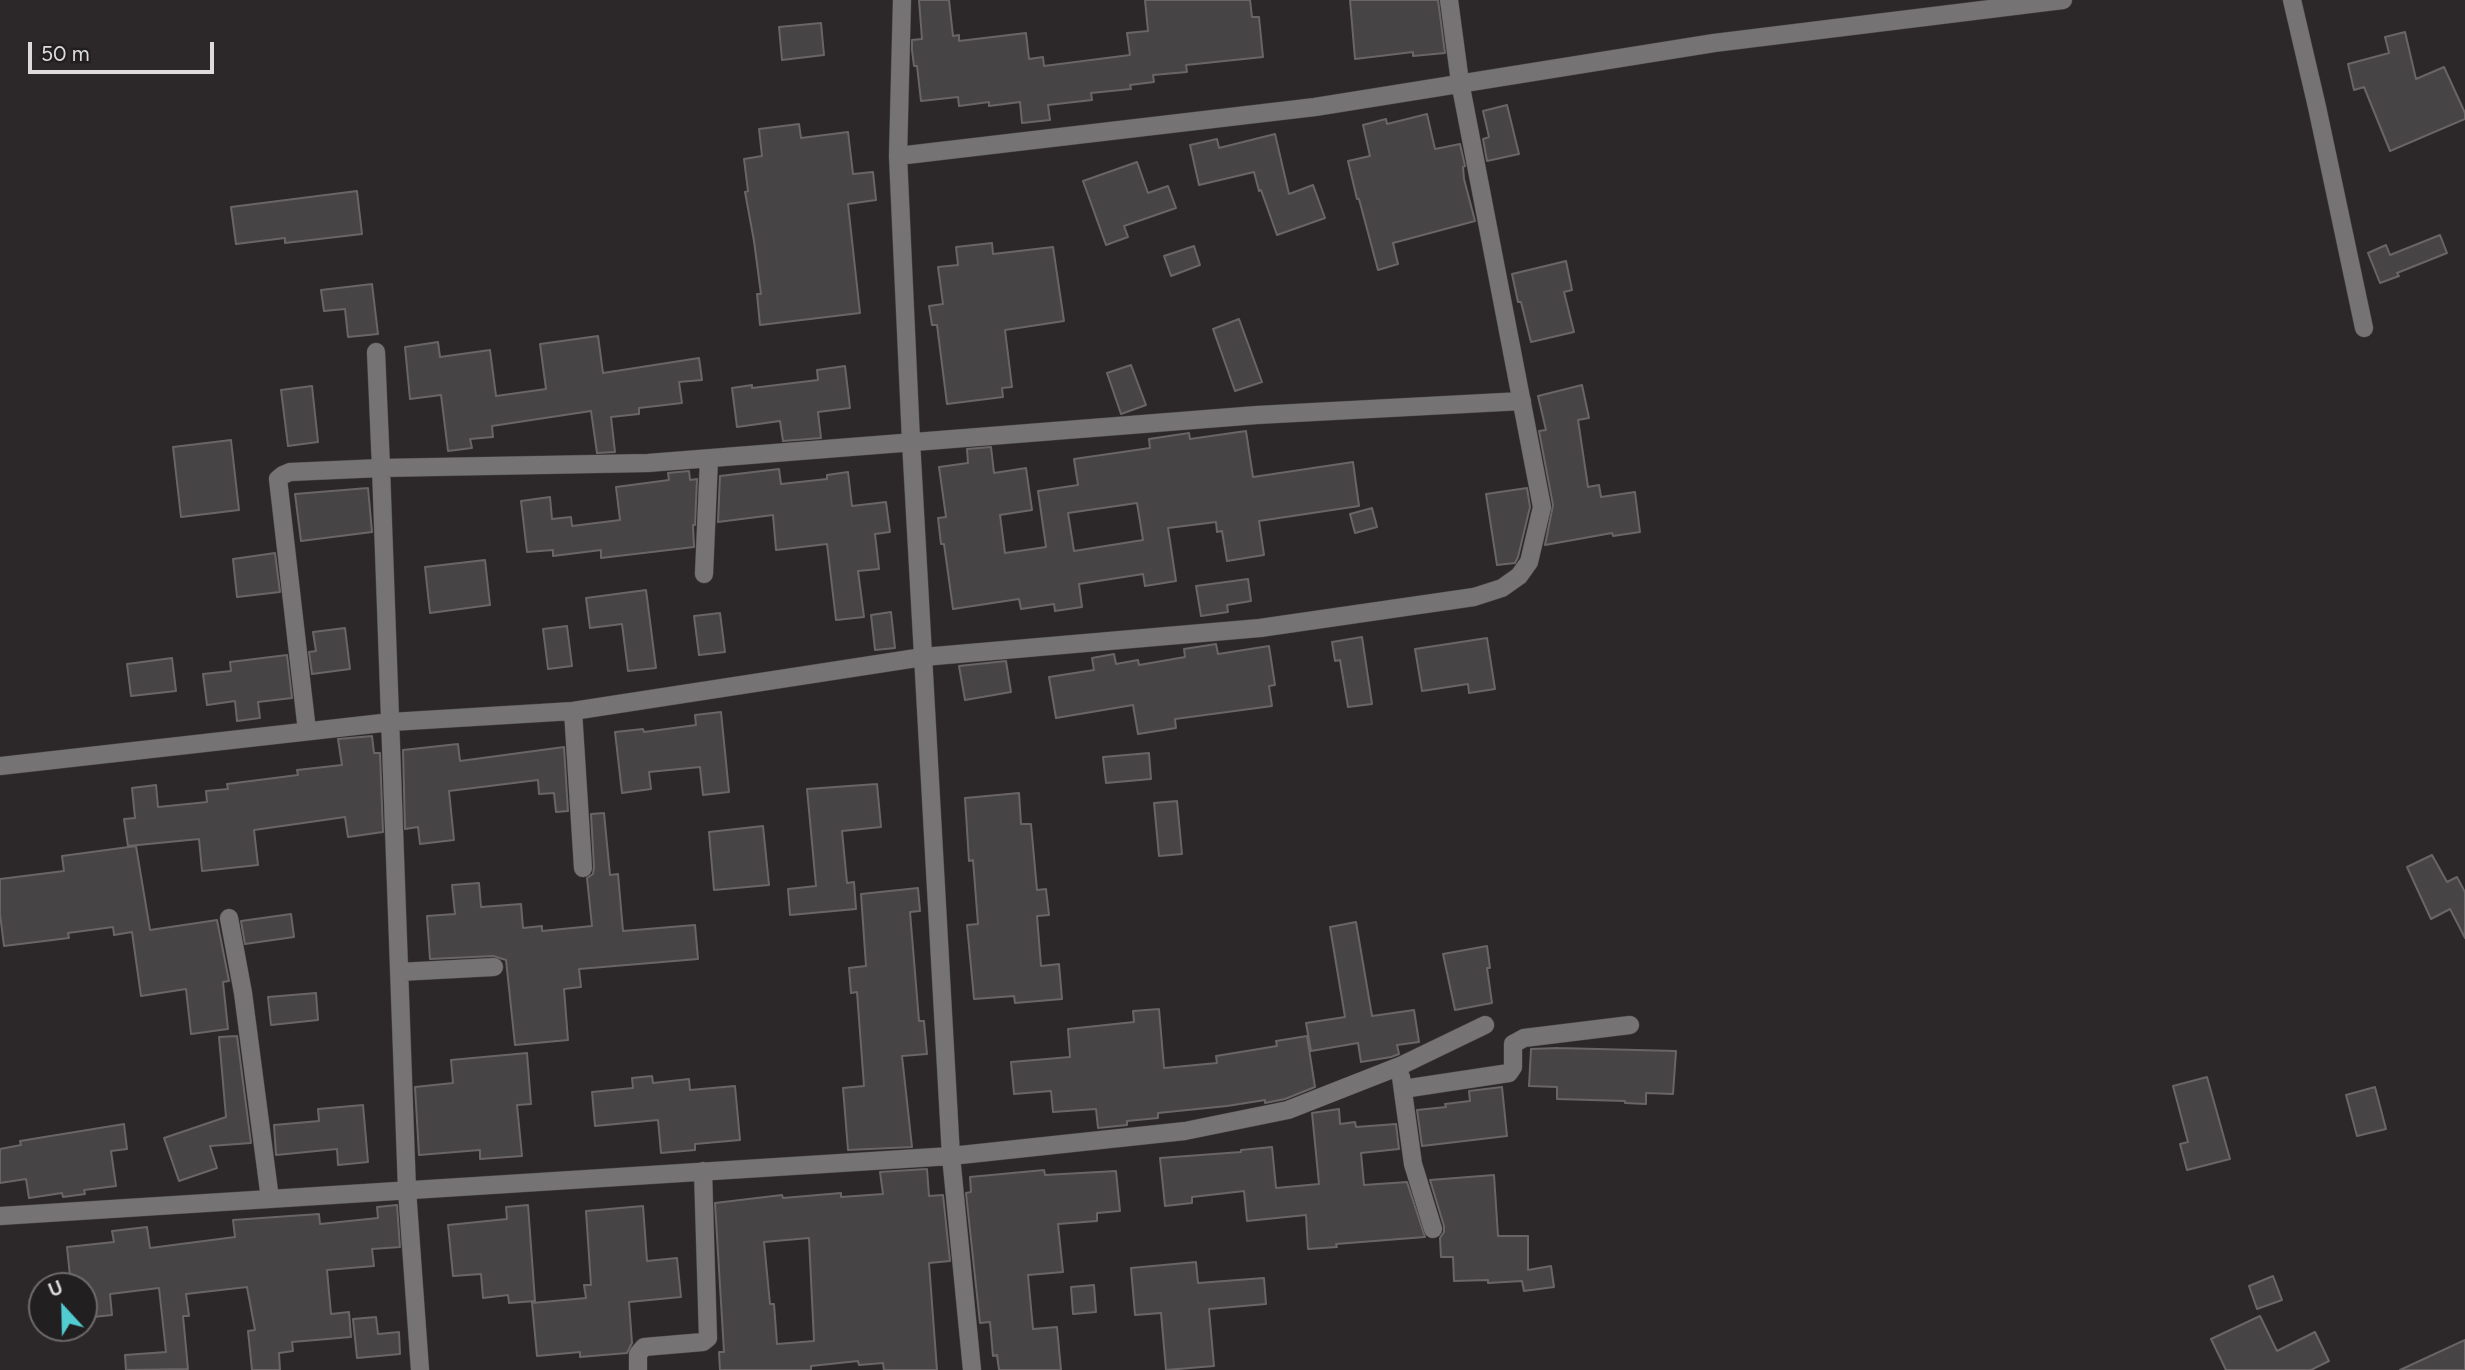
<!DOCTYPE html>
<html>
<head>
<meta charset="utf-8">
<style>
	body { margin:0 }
	#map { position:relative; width:2465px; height:1370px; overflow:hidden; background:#2c282a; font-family:Figtree,sans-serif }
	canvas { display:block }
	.north { position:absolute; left:28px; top:1272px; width:70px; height:70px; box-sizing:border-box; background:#221f20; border:2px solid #6d6a6b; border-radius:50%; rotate:338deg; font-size:19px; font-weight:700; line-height:28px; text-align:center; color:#dddbdc }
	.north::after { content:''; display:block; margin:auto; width:24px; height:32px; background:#51ccd1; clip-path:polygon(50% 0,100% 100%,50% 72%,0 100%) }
	.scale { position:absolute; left:28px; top:42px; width:186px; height:32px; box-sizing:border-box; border:4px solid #dddbdc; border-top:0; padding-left:9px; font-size:21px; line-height:24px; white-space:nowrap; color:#dddbdc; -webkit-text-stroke:5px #221f20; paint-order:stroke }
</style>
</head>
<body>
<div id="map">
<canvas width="2465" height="1370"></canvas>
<div class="north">U</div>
<div class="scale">50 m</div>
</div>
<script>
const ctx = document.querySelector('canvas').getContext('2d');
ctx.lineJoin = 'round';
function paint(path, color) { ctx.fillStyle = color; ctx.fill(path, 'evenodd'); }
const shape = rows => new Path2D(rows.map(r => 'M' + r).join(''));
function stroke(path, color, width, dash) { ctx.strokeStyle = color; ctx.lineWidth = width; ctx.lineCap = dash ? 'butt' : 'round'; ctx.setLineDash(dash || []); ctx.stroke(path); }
const building = shape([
	[919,0,949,0,953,36,959,35,959,41,1026,33,1029,59,1043,57,1044,66,1130,55,1127,33,1148,31,1145,0,1250,0,1252,17,1259,17,1263,57,1186,65,1187,72,1153,75,1154,82,1130,85,1131,89,1091,93,1092,100,1048,105,1050,120,1022,123,1020,102,989,106,989,102,959,106,958,97,921,101,917,66,914,66,912,50,912,40,922,39,919,0],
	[1350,0,1438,0,1445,53,1413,56,1413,52,1355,59,1350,0],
	[821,23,824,55,782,60,779,27,821,23],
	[2405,32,2416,79,2444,67,2465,113,2465,119,2390,151,2364,87,2354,90,2348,64,2389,53,2385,37,2405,32],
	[1507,105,1519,154,1487,161,1483,139,1489,137,1483,111,1507,105],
	[1427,114,1435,149,1460,144,1465,166,1463,167,1464,179,1475,221,1393,243,1398,264,1378,270,1359,199,1357,199,1348,161,1370,156,1363,125,1386,119,1387,124,1427,114],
	[799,124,801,138,848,132,853,174,873,172,876,200,848,204,860,313,760,325,757,294,761,294,754,241,745,192,748,191,744,159,762,156,759,129,799,124],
	[1275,134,1289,194,1313,185,1325,218,1277,235,1261,190,1259,191,1254,172,1199,185,1190,145,1217,139,1219,148,1275,134],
	[1137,162,1148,193,1168,186,1176,208,1124,226,1128,237,1106,245,1083,181,1137,162],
	[357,191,362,234,285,243,285,238,236,244,231,207,357,191],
	[2440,235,2447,253,2397,273,2399,276,2380,283,2368,253,2386,245,2390,255,2440,235],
	[992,243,993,254,1053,247,1064,321,1005,330,1012,387,1002,388,1003,397,947,404,937,325,932,325,929,306,943,304,938,267,958,265,956,247,992,243],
	[1194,246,1200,265,1171,276,1164,256,1194,246],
	[1566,261,1572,290,1564,292,1574,332,1531,342,1521,302,1518,302,1512,274,1566,261],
	[372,284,378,334,348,337,345,309,324,311,321,290,372,284],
	[1239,319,1262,382,1235,391,1213,329,1239,319],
	[598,336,603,373,699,358,702,380,679,382,682,403,639,408,639,414,611,417,615,452,597,453,591,411,492,426,493,437,470,439,472,448,448,451,441,395,410,399,405,347,438,342,440,357,490,350,496,396,546,389,540,344,598,336],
	[1131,365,1146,405,1121,414,1107,373,1131,365],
	[845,366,850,408,818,412,821,438,783,441,780,421,737,427,732,388,752,385,752,388,818,380,817,370,845,366],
	[1582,385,1589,418,1578,420,1588,487,1599,485,1601,497,1635,492,1640,532,1613,536,1612,533,1545,545,1553,505,1539,431,1546,430,1538,396,1582,385],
	[312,386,318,442,288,446,281,390,312,386],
	[1246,431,1253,477,1353,462,1359,506,1259,521,1264,555,1227,561,1222,531,1217,532,1216,522,1168,528,1176,581,1145,586,1143,574,1079,584,1082,607,1055,611,1054,604,1021,609,1019,599,953,609,944,544,941,544,938,518,946,517,939,467,968,463,967,449,991,447,994,473,1026,468,1032,510,1000,515,1005,553,1046,547,1038,491,1078,485,1074,459,1150,448,1149,439,1189,433,1190,439,1246,431],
	[1137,503,1143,540,1074,551,1068,513,1137,503],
	[231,440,239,510,181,517,173,447,231,440],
	[779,469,781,484,827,479,827,475,848,472,852,506,886,502,890,532,875,534,879,569,858,571,864,617,836,620,827,544,776,550,773,515,718,522,720,476,779,469],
	[689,471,690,480,697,479,695,525,693,525,694,547,601,558,601,550,553,556,553,550,527,552,521,501,550,497,552,519,571,517,572,526,620,520,616,487,669,480,668,473,689,471],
	[368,488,372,532,301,541,295,494,368,488],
	[1527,488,1530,507,1518,557,1515,563,1497,565,1486,494,1527,488],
	[1372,508,1377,527,1355,533,1350,514,1372,508],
	[275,553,280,592,237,597,233,559,275,553],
	[485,560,490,605,430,613,425,567,485,560],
	[1248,579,1251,601,1227,605,1228,612,1201,616,1196,586,1248,579],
	[646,590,656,668,628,671,622,624,590,628,586,598,646,590],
	[891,612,895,648,875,650,871,615,891,612],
	[720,613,725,652,699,655,694,616,720,613],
	[567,626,572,666,548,669,543,629,567,626],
	[345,628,350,669,312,674,309,652,316,651,313,632,345,628],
	[1362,637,1372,704,1348,707,1340,660,1335,661,1332,642,1362,637],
	[1487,638,1495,689,1469,693,1468,684,1422,691,1415,649,1487,638],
	[1216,644,1218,654,1269,646,1275,685,1269,686,1272,706,1175,719,1176,728,1138,734,1133,705,1056,718,1049,677,1094,670,1092,658,1114,654,1116,664,1138,660,1139,665,1185,657,1184,649,1216,644],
	[287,655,292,698,258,702,260,718,237,721,235,701,207,705,203,674,231,671,230,662,287,655],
	[172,658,176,691,131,696,127,664,172,658],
	[1006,661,1011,692,965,700,959,666,1006,661],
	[721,712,729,792,703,795,700,767,649,772,651,789,622,793,615,732,643,729,644,732,696,725,695,715,721,712],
	[372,736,374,753,380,753,383,832,348,837,345,817,254,830,258,865,202,871,199,839,128,846,124,819,135,818,132,788,156,785,158,807,207,802,206,791,228,789,227,784,298,775,297,770,342,765,338,739,372,736],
	[458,744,460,761,564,747,568,811,556,812,554,793,539,794,538,780,449,791,454,840,420,844,418,827,405,829,403,750,458,744],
	[1149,753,1151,779,1106,783,1103,757,1149,753],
	[877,784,881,827,842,831,847,883,854,882,856,909,790,915,788,889,816,886,807,789,877,784],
	[1019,793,1021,824,1031,824,1037,890,1046,889,1049,915,1037,916,1041,966,1059,964,1062,999,1015,1003,1014,996,974,999,967,925,978,924,973,860,969,861,965,798,1019,793],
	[1177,801,1182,854,1159,856,1154,803,1177,801],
	[604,813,610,875,618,874,623,931,695,925,698,959,579,969,581,987,564,989,568,1040,515,1045,506,960,493,956,430,959,427,916,455,914,452,885,479,883,481,907,521,904,523,928,542,926,542,931,592,926,587,878,593,874,594,867,591,814,604,813],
	[763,826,769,885,714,890,709,832,763,826],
	[136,846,150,930,217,920,229,981,223,982,228,1029,191,1034,186,989,141,996,132,932,114,935,113,927,68,933,69,938,4,946,0,914,0,879,64,871,62,856,136,846],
	[2432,855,2447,882,2457,877,2465,892,2465,938,2450,909,2431,919,2407,867,2432,855],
	[918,888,920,911,910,912,919,1021,924,1021,927,1054,902,1056,912,1147,848,1150,843,1088,864,1086,857,992,851,993,849,968,866,966,861,894,918,888],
	[291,914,294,937,245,944,241,921,291,914],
	[1356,922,1372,1016,1414,1010,1419,1042,1397,1045,1399,1054,1391,1057,1361,1062,1358,1043,1311,1051,1306,1023,1345,1017,1330,927,1356,922],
	[1487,946,1490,968,1487,968,1492,1003,1455,1010,1443,954,1487,946],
	[316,993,318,1020,271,1025,268,997,316,993],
	[1159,1009,1164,1068,1217,1063,1216,1056,1277,1046,1276,1041,1307,1036,1315,1087,1285,1099,1265,1103,1265,1100,1227,1106,1158,1113,1158,1118,1127,1121,1127,1125,1098,1128,1096,1109,1053,1112,1051,1091,1014,1094,1011,1062,1070,1057,1068,1029,1134,1022,1133,1011,1159,1009],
	[237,1036,251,1143,210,1146,217,1168,179,1181,164,1138,226,1117,219,1037,237,1036],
	[1558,1048,1676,1051,1673,1094,1646,1093,1646,1104,1625,1103,1625,1101,1557,1099,1557,1087,1529,1086,1531,1049,1558,1048],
	[527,1053,531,1104,517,1105,522,1156,480,1159,480,1150,419,1155,415,1087,453,1083,451,1060,527,1053],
	[652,1076,653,1083,689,1079,690,1090,735,1086,740,1140,695,1144,695,1150,661,1153,658,1120,595,1126,592,1092,633,1088,632,1078,652,1076],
	[2207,1077,2230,1159,2187,1170,2180,1144,2188,1142,2173,1086,2207,1077],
	[1502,1087,1507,1136,1422,1146,1417,1110,1446,1107,1445,1104,1470,1101,1469,1091,1502,1087],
	[2375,1087,2386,1129,2357,1136,2346,1095,2375,1087],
	[363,1105,368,1162,338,1165,337,1149,276,1155,274,1125,319,1121,318,1109,363,1105],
	[1339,1109,1340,1124,1355,1122,1356,1127,1396,1124,1399,1149,1361,1153,1364,1185,1407,1182,1425,1237,1336,1244,1337,1247,1308,1249,1306,1215,1247,1221,1244,1191,1192,1197,1192,1203,1165,1206,1160,1158,1241,1152,1241,1150,1272,1147,1276,1188,1319,1184,1312,1113,1339,1109],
	[124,1124,127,1149,111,1151,116,1186,84,1190,85,1194,63,1197,62,1193,29,1198,26,1179,0,1183,0,1149,21,1145,20,1141,124,1124],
	[927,1169,929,1196,943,1195,950,1261,929,1263,937,1370,884,1370,883,1363,859,1365,858,1361,811,1366,811,1370,720,1370,719,1352,724,1352,715,1203,782,1195,783,1198,841,1193,841,1197,883,1194,880,1172,927,1169],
	[809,1238,814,1341,777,1344,774,1304,770,1304,764,1242,809,1238],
	[1044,1170,1045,1175,1116,1171,1120,1211,1097,1213,1097,1221,1058,1224,1063,1272,1028,1275,1033,1329,1057,1327,1061,1370,999,1370,997,1355,993,1356,990,1322,980,1323,966,1193,971,1192,970,1177,1044,1170],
	[1494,1175,1498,1236,1528,1236,1528,1270,1551,1266,1554,1287,1524,1291,1522,1281,1488,1283,1488,1280,1454,1281,1453,1257,1441,1257,1440,1238,1444,1232,1444,1226,1430,1180,1494,1175],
	[397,1205,400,1247,372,1249,374,1266,327,1270,331,1314,349,1312,351,1337,292,1342,293,1351,279,1353,280,1370,252,1370,248,1331,255,1330,247,1287,186,1294,189,1316,183,1316,188,1369,126,1370,125,1355,166,1352,159,1288,110,1294,112,1315,84,1318,84,1286,71,1286,67,1247,114,1242,112,1231,147,1227,150,1248,235,1237,233,1220,319,1214,320,1224,378,1218,377,1207,397,1205],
	[528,1205,535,1301,509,1303,508,1295,483,1298,481,1274,453,1276,448,1225,507,1219,506,1207,528,1205],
	[643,1206,647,1261,677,1258,681,1297,629,1302,632,1343,627,1353,580,1357,580,1352,537,1356,532,1303,586,1298,584,1285,591,1285,586,1211,643,1206],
	[1196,1262,1198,1283,1264,1278,1266,1304,1209,1309,1214,1366,1166,1370,1161,1313,1135,1315,1131,1268,1196,1262],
	[2273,1276,2282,1300,2257,1309,2249,1286,2273,1276],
	[1094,1285,1096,1312,1073,1314,1071,1287,1094,1285],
	[2260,1316,2277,1351,2315,1332,2329,1361,2311,1370,2226,1370,2211,1339,2260,1316],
	[376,1317,378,1334,399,1332,400,1354,357,1358,353,1319,376,1317],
	[2465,1340,2465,1370,2400,1370,2465,1340]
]);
paint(building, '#474445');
stroke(building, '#696567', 2);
const minor = shape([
	[902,0,898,156,911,441,951,1156,972,1370],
	[2292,0,2317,107,2364,328],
	[898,156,1315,107,1714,43,2063,0],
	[704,574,709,459],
	[573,711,583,868],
	[307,731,278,479,283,475,290,472,381,468,376,352],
	[0,766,391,722,573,711,923,657,1260,628,1474,597,1502,588,1519,576,1529,562,1542,507,1460,82,1449,0],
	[229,918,243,993,270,1199],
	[399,972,494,967],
	[1401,1077,1413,1164,1433,1229],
	[1403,1089,1509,1073,1513,1067,1513,1044,1524,1038,1630,1025],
	[0,1216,951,1156,1185,1131,1288,1110,1400,1066,1485,1025],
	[420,1370,407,1190,381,468,648,463,1257,415,1522,401],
	[638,1370,638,1354,644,1347,703,1342,708,1338,703,1171]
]);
stroke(minor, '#484546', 19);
stroke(minor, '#757374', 18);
</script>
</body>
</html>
